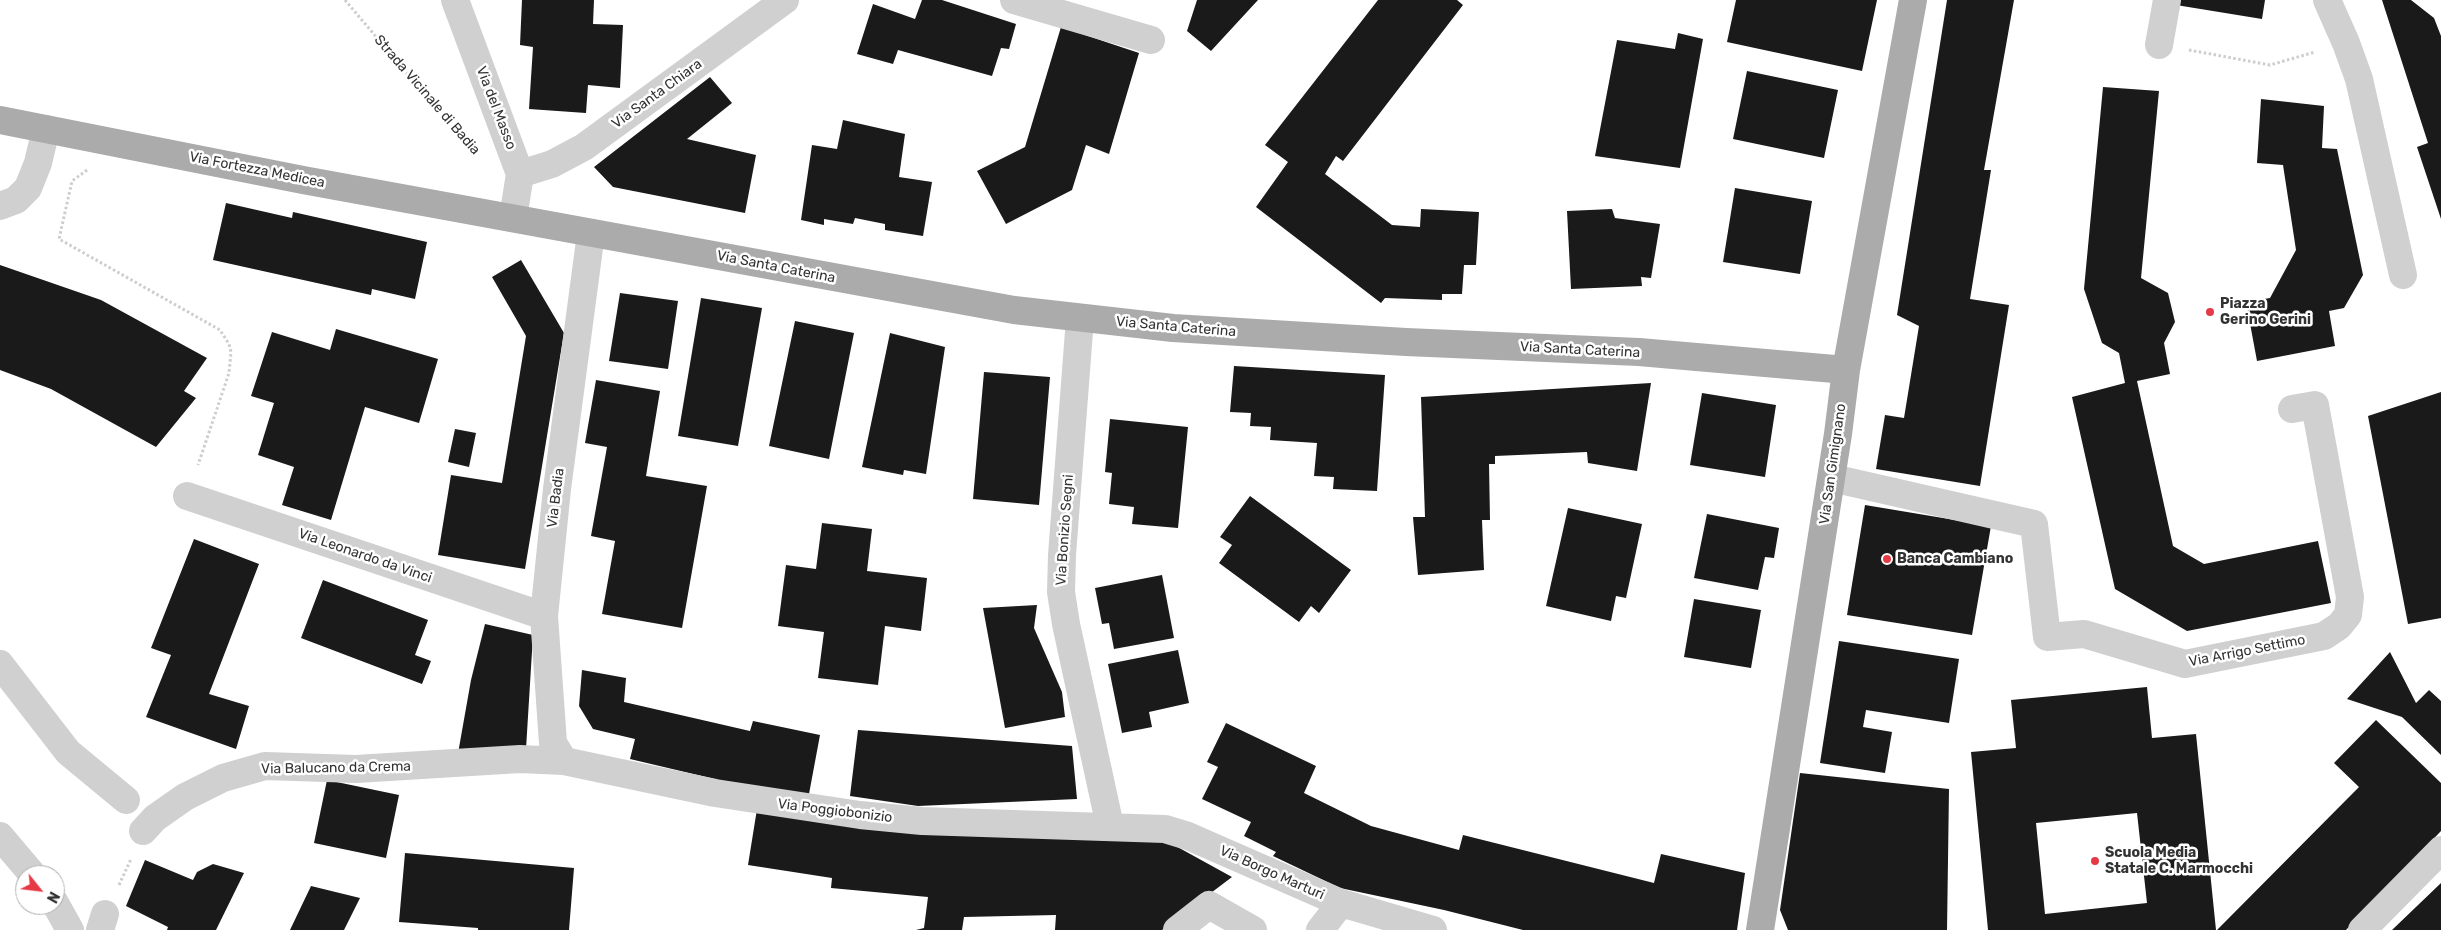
<!DOCTYPE html>
<html>
<head>
<meta charset="utf-8">
<style>
	body { margin:0 }
	#map { position:relative; width:2441px; height:930px; overflow:hidden; background:#fff; font-family:Rubik,sans-serif }
	canvas { display:block }
	.north { position:absolute; left:15px; top:865px; width:50px; height:50px; box-sizing:border-box; background:#fff; border:1px solid #adadad; border-radius:50%; rotate:119deg; font-size:14px; font-weight:700; line-height:20px; text-align:center; color:#333 }
	.north::after { content:''; display:block; margin:auto; width:18px; height:22px; background:#e63946; clip-path:polygon(50% 0,100% 100%,50% 72%,0 100%) }
</style>
</head>
<body>
<div id="map">
<canvas width="2441" height="930"></canvas>
<div class="north">N</div>
</div>
<script>
const ctx = document.querySelector('canvas').getContext('2d');
ctx.lineJoin = 'round';
function paint(path, color) { ctx.fillStyle = color; ctx.fill(path, 'evenodd'); }
const shape = rows => new Path2D(rows.map(r => 'M' + r).join(''));
function stroke(path, color, width, dash) { ctx.strokeStyle = color; ctx.lineWidth = width; ctx.lineCap = dash ? 'butt' : 'round'; ctx.setLineDash(dash || []); ctx.stroke(path); }
function drawText(font, color, halo, rows, align = 'center') {
  ctx.font = font + ' Rubik,sans-serif'; ctx.lineWidth = 5; ctx.setLineDash([]); ctx.textBaseline = 'middle'; ctx.strokeStyle = halo; ctx.fillStyle = color; for (const [text, x, y, turn = 0] of rows) {
    ctx.save(); ctx.translate(x, y); ctx.rotate((+turn || 0) * Math.PI / 180); ctx.textAlign = isNaN(turn) ? turn : align; if (halo) ctx.strokeText(text, 0, 0); ctx.fillText(text, 0, 0); ctx.restore();
  }
}
paint(shape([
	[522,0,594,0,593,24,623,25,620,88,588,85,586,113,529,109,533,47,520,45],
	[922,0,942,0,1016,24,1009,49,1001,48,992,76,898,50,893,64,857,54,873,4,915,19],
	[1197,0,1258,0,1211,51,1187,31],
	[1378,0,1457,0,1463,5,1343,161,1336,156,1325,174,1392,225,1420,227,1421,209,1479,212,1476,265,1464,265,1462,294,1442,294,1442,300,1385,298,1381,303,1256,207,1288,162,1265,145],
	[1736,0,1877,0,1862,71,1727,42],
	[1947,0,2014,0,1984,170,1991,170,1970,299,2009,305,1980,486,1876,469,1885,415,1904,418,1919,326,1897,315],
	[2177,0,2265,0,2262,19,2176,5],
	[2382,0,2411,0,2434,18,2441,36,2441,219,2417,147,2428,143],
	[1061,27,1139,53,1109,154,1086,145,1072,190,1006,224,977,171,1025,147],
	[1678,33,1703,39,1680,168,1595,156,1617,40,1675,49],
	[1747,71,1838,90,1824,158,1733,139],
	[710,77,732,103,687,139,756,155,745,213,613,187,594,167],
	[2103,87,2159,91,2141,278,2168,293,2175,322,2164,343,2170,374,2137,381,2173,546,2204,564,2318,541,2331,603,2187,631,2115,589,2072,397,2125,383,2119,353,2102,343,2084,289],
	[2261,99,2324,106,2322,148,2337,149,2363,275,2344,308,2329,311,2335,346,2257,361,2246,302,2270,298,2296,250,2283,165,2257,163],
	[843,120,905,134,899,177,932,182,923,236,885,230,885,224,855,218,853,224,824,219,824,225,801,220,812,145,837,149],
	[1735,188,1812,201,1800,274,1723,262],
	[226,203,292,218,293,212,427,242,415,299,372,289,371,295,213,260],
	[1612,209,1615,218,1660,224,1651,278,1641,277,1642,286,1571,289,1567,211],
	[521,260,564,333,525,569,438,555,451,475,502,483,526,336,492,277],
	[0,265,101,300,207,358,184,391,196,398,156,447,51,389,0,370],
	[620,293,678,301,668,369,609,361],
	[701,298,762,308,738,446,678,436],
	[795,321,854,333,829,459,769,446],
	[336,329,438,359,419,423,365,407,331,520,282,505,294,467,258,455,274,403,251,396,272,332,330,350],
	[890,333,945,347,926,474,904,470,903,475,862,467],
	[1234,366,1385,375,1377,491,1333,489,1334,477,1314,476,1317,443,1270,440,1271,427,1250,426,1251,413,1230,412],
	[984,372,1050,377,1039,505,973,499],
	[596,380,660,391,646,476,707,486,682,628,602,614,615,541,591,536,607,447,585,443],
	[1651,383,1637,471,1588,463,1587,452,1495,456,1495,464,1489,464,1490,520,1482,520,1484,570,1418,575,1413,517,1425,517,1421,397],
	[2441,392,2441,618,2408,624,2368,416],
	[1702,393,1776,405,1765,477,1690,465],
	[1110,419,1188,427,1178,528,1132,524,1134,507,1109,504,1112,473,1105,472],
	[455,429,476,433,469,467,448,462],
	[1250,496,1351,570,1319,613,1311,606,1299,622,1219,563,1232,545,1220,537],
	[1865,505,1991,526,1972,635,1847,615],
	[1568,508,1642,524,1626,598,1616,596,1611,621,1546,606],
	[1707,514,1779,528,1774,558,1765,557,1758,590,1694,578],
	[822,523,872,529,867,571,927,578,921,631,885,626,878,685,818,678,824,632,778,626,786,565,816,569],
	[194,539,259,564,209,694,249,706,236,749,146,717,171,655,151,648],
	[1162,575,1174,638,1114,649,1109,623,1102,624,1095,588],
	[323,580,428,620,415,655,431,661,422,684,301,638],
	[1694,599,1761,610,1751,668,1684,657],
	[1037,605,1034,628,1062,692,1065,717,1005,728,983,608],
	[485,624,533,635,526,749,457,759,471,680],
	[1839,641,1959,659,1949,723,1866,710,1863,727,1892,732,1885,773,1820,763],
	[1178,650,1189,703,1149,712,1152,727,1122,733,1108,664],
	[2390,652,2416,703,2429,690,2441,701,2441,755,2402,717,2347,699],
	[582,670,626,678,624,702,750,731,753,721,820,735,809,794,740,785,630,759,635,739,593,729,579,706],
	[2147,687,2152,738,2196,734,2216,930,1988,930,1971,752,2016,748,2011,700],
	[2137,813,2147,903,2045,914,2036,823],
	[2376,720,2441,783,2441,831,2346,930,2217,930,2359,787,2334,763],
	[1226,723,1316,766,1304,793,1371,826,1459,850,1463,835,1654,883,1661,854,1745,873,1737,930,1523,930,1444,910,1340,888,1273,856,1276,852,1244,836,1251,822,1202,799,1218,767,1207,762],
	[858,730,1072,746,1077,799,918,806,850,796],
	[1800,773,1949,789,1947,930,1788,930,1780,910],
	[327,780,399,795,386,858,314,843],
	[757,809,1163,839,1232,877,1162,930,1055,930,1056,915,964,917,962,930,916,930,924,928,928,897,831,888,832,878,748,865],
	[405,853,574,868,569,930,478,930,478,928,399,922],
	[145,860,193,880,197,872,213,864,244,873,216,930,167,930,168,927,126,906],
	[2441,883,2441,930,2392,930],
	[311,886,360,898,344,930,290,930]
]), '#1a1a1a');
stroke(shape([
	[345,0,465,142,477,152],
	[2189,50,2270,65,2315,52],
	[87,170,72,181,59,239,220,330,229,344,231,352,229,373,198,465],
	[119,885,131,859]
]), '#cdcdcd', 3, [2.5, 2.5]);
stroke(shape([
	[455,0,520,174,513,218],
	[1014,0,1151,40],
	[2327,0,2346,43,2359,79,2403,275],
	[2159,45,2167,0],
	[520,174,552,164,584,147,785,0],
	[0,206,16,200,28,188,38,163,46,129],
	[1080,318,1062,555,1061,592,1066,624,1110,826],
	[1832,478,2034,524,2047,637,2084,634,2185,664,2324,636,2339,626,2348,615,2350,597,2315,405,2292,409],
	[187,496,544,616],
	[0,664,68,752,126,800],
	[564,761,553,743,544,616,557,489,591,233],
	[143,831,155,818,185,797,223,778,265,766,356,769,520,759,564,761,715,793,860,815,922,821,1165,829,1188,836,1341,903,1433,930],
	[0,836,33,875],
	[55,903,70,930],
	[100,930,105,914],
	[1177,930,1209,905,1253,930],
	[1320,930,1341,903],
	[2362,930,2441,850]
]), '#d0d0d0', 28);
stroke(shape([
	[0,120,303,180,1014,310,1173,328,1406,342,1639,352,1846,370],
	[1760,930,1838,434,1846,370,1913,0]
]), '#ababab', 28);
for (const [x, y, r, color] of [
	[2210,312,5,"#e63946"],
	[1887,559,5,"#e63946"],
	[2095,861,5,"#e63946"]
]) { const dot = new Path2D(); dot.arc(x, y, r, 0, 2 * Math.PI); ctx.fillStyle = color; ctx.fill(dot); stroke(dot, '#fff', 2); }
drawText('14px', '#333', '#fff', [
	["Via Santa Chiara",657,94,-36],
	["Strada Vicinale di Badia",427,95,49],
	["Via del Masso",496,108,69],
	["Via Fortezza Medicea",257,170,11],
	["Via Santa Caterina",776,267,11],
	["Via Santa Caterina",1176,327,5],
	["Via Santa Caterina",1580,350,3],
	["Via San Gimignano",1833,464,-82],
	["Via Badia",556,498,-83],
	["Via Bonizio Segni",1065,530,-86],
	["Via Leonardo da Vinci",365,556,19],
	["Via Arrigo Settimo",2247,651,-11],
	["Via Balucano da Crema",336,768,-1],
	["Via Poggiobonizio",835,811,7],
	["Via Borgo Marturi",1272,873,24]
]);
drawText('bold 14px', '#333', '#fff', [
	["Piazza",2220,304],
	["Gerino Gerini",2220,320],
	["Banca Cambiano",1897,559],
	["Scuola Media",2105,853],
	["Statale C. Marmocchi",2105,869]
], 'left');
</script>
</body>
</html>
